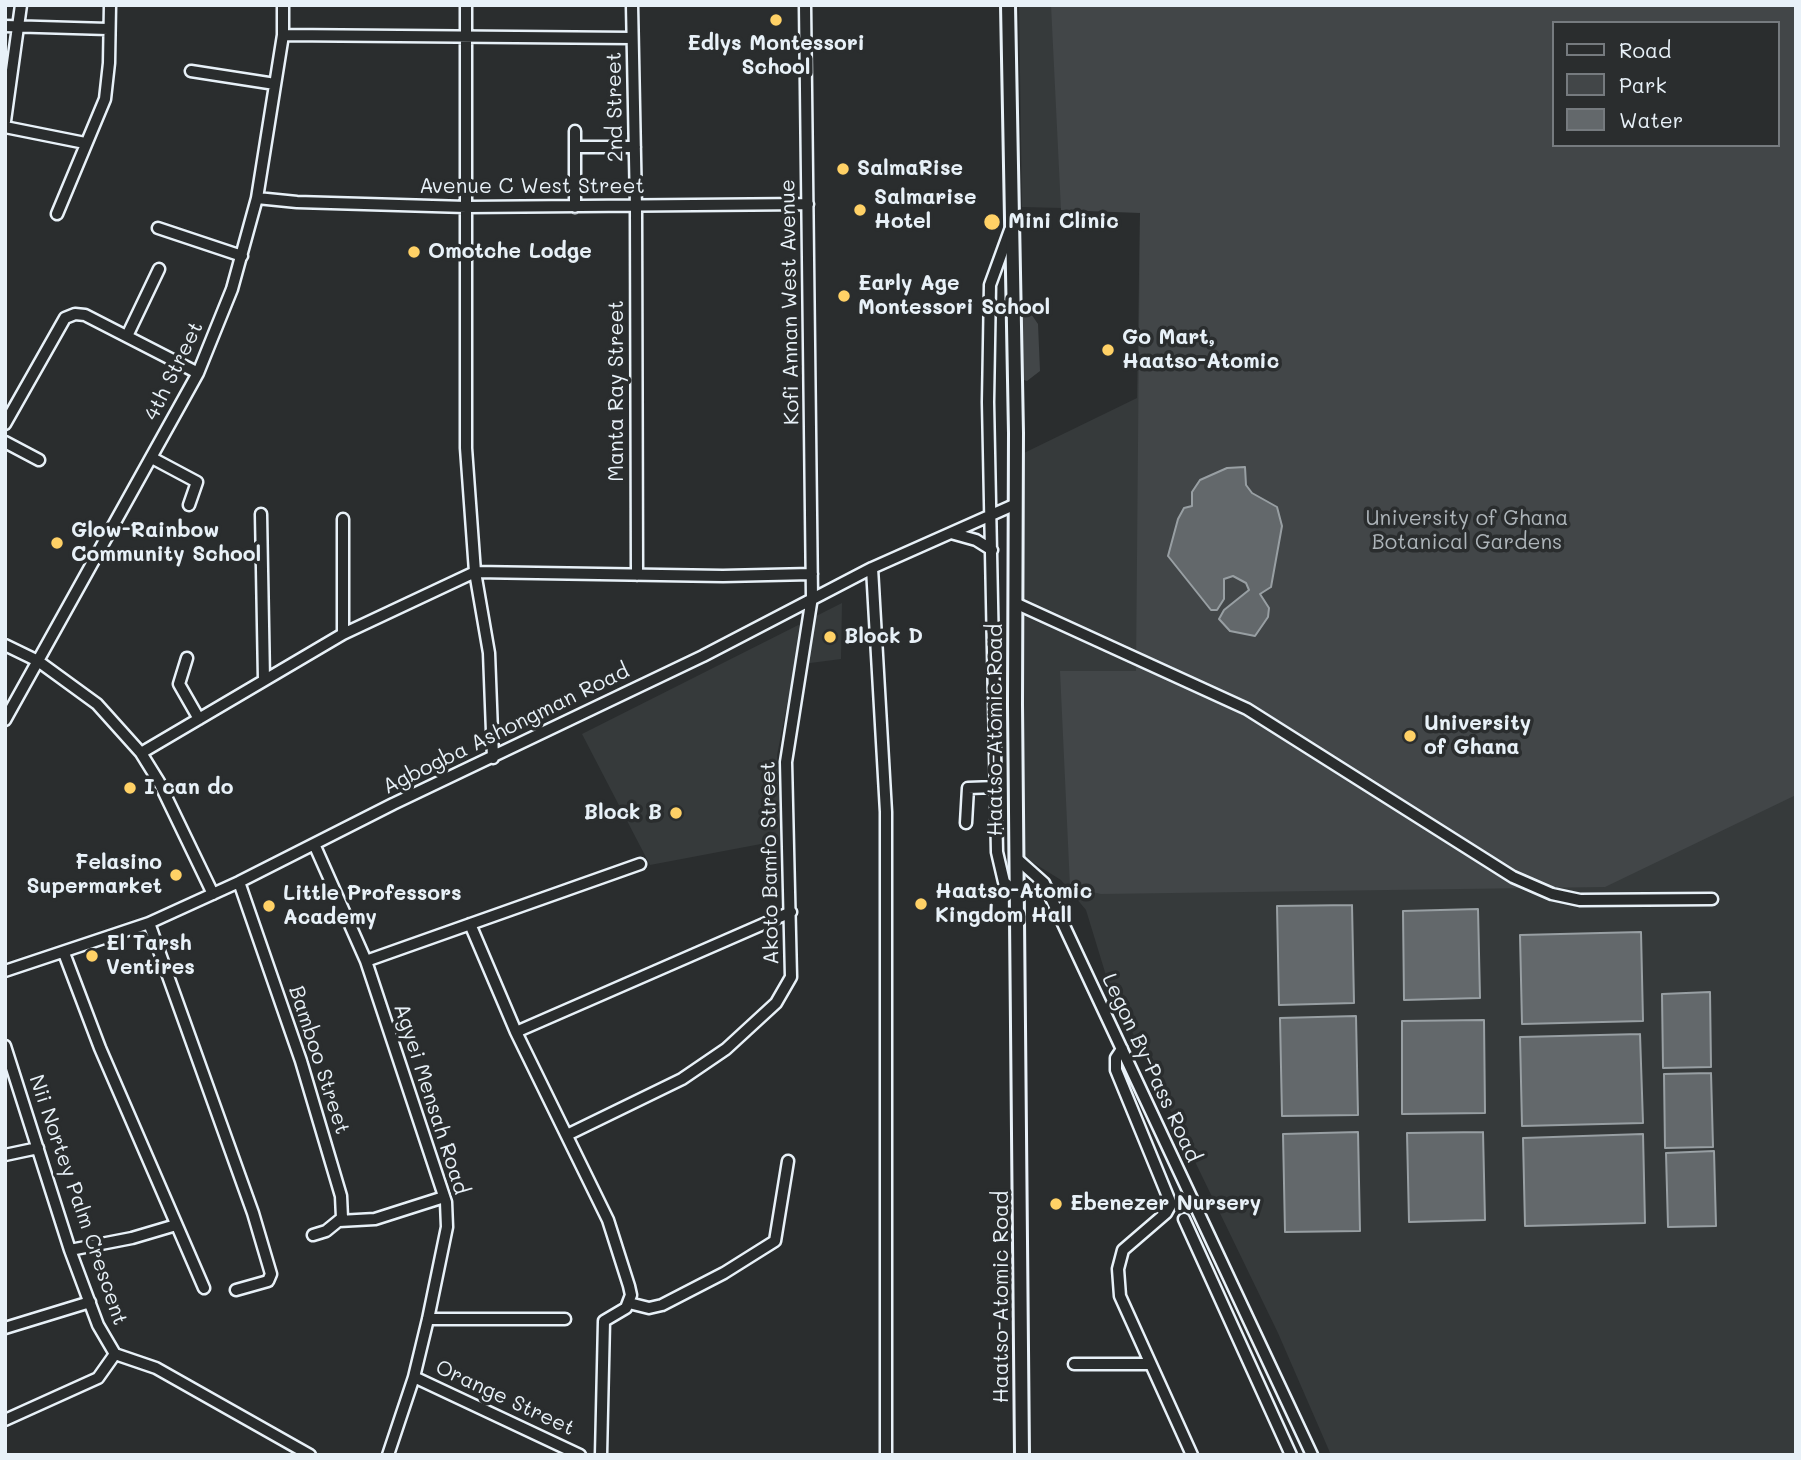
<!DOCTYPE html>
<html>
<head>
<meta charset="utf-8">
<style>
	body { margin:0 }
	#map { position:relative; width:1801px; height:1460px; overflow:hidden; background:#2a2d2e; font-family:Mali,sans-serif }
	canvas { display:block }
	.frame { position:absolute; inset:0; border:7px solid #e8f1f8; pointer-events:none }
	.legend { position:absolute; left:1552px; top:21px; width:228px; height:126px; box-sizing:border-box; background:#2a2d2e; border:2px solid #767b7f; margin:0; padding:9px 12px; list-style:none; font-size:21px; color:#e8f1f8 }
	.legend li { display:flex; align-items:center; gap:14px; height:35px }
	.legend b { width:35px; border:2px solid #767b7f }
</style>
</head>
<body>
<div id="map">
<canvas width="1801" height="1460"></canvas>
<div class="frame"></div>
<ul class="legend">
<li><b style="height:9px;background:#2a2d2e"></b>Road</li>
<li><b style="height:19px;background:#424648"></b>Park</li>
<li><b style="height:19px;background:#63686b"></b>Water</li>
</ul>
</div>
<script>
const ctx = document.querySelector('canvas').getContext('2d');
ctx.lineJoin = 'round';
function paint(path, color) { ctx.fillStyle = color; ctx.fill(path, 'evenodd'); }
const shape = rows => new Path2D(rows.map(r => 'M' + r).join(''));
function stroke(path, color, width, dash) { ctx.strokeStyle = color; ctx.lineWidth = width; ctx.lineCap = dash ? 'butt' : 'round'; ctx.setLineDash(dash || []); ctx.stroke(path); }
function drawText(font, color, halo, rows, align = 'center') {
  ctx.font = font + ' Mali,sans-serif'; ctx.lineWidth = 7; ctx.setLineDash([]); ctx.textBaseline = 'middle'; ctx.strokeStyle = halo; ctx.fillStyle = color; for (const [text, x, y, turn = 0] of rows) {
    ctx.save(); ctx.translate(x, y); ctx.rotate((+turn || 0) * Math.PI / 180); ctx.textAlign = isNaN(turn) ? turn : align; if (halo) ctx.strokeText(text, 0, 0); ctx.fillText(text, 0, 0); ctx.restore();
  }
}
paint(shape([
	[1019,5,1796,5,1796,1455,1331,1455,1278,1333,1108,982,1086,910,1061,880,1024,857,1024,453,1137,398,1140,210,1022,207],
	[1554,23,1778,23,1778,145,1554,145],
	[842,603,841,659,795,665,777,755,782,840,650,865,582,734]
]), '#363a3b');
paint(shape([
	[1051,5,1796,5,1796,795,1605,887,1101,894,1070,887,1060,671,1136,671,1140,213,1061,210],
	[1554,23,1778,23,1778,145,1554,145],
	[1024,311,1029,311,1038,324,1040,371,1027,381,1021,379,1020,317]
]), '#424648');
const water = shape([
	[1245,467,1246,485,1252,493,1277,507,1282,526,1271,587,1260,594,1269,608,1268,617,1255,636,1230,631,1219,619,1224,610,1249,590,1246,583,1233,576,1224,579,1224,599,1217,610,1211,610,1168,556,1178,519,1184,508,1192,506,1192,492,1200,480,1227,468,1245,467],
	[1352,905,1354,1003,1279,1005,1277,906,1352,905],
	[1478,909,1480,998,1404,1000,1403,911,1478,909],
	[1641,932,1643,1021,1522,1024,1520,935,1641,932],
	[1710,992,1711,1067,1663,1068,1662,994,1710,992],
	[1356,1016,1358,1115,1282,1116,1280,1018,1356,1016],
	[1484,1020,1485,1113,1402,1114,1402,1021,1484,1020],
	[1640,1034,1643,1123,1522,1126,1520,1037,1640,1034],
	[1711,1073,1713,1147,1665,1148,1664,1074,1711,1073],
	[1358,1132,1360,1231,1285,1232,1283,1134,1358,1132],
	[1483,1132,1485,1220,1409,1222,1407,1133,1483,1132],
	[1643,1134,1645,1223,1525,1226,1523,1138,1643,1134],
	[1714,1151,1716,1226,1668,1227,1666,1153,1714,1151]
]);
paint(water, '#63686b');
stroke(water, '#989fa3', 2);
const minor = shape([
	[466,5,466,448,475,572,489,653,493,758],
	[632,5,636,208,637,575],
	[5,26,108,29],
	[283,35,632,38],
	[191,71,275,84],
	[5,121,21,5],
	[5,127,85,143],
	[575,131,575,207],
	[575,147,635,147],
	[257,198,297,202,466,207,808,204],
	[57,214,105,99,109,63,110,5],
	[158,228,242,256],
	[1010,230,990,285,988,402,997,852,1004,882,1017,894],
	[127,336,159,269],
	[5,424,65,318,75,314,85,315,198,373],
	[5,442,39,460],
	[152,458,197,482,189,505],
	[261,514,264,680],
	[951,533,976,540,992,550],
	[872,568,886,812,886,1455],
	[1015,603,1247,709,1513,877,1552,894,1580,900,1712,899],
	[343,634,343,519],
	[5,645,38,661,97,704,141,753,159,782,213,894],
	[187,658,179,684,199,719],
	[5,720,198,373,232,289,257,198,283,35,283,5],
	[141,753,343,634,475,572,723,576,812,574],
	[966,823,968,788,996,787],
	[314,844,366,961,446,1202,447,1227,428,1319,414,1377,388,1455],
	[1016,858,1044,883,1312,1455],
	[239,882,301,1061,341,1196,342,1218,326,1231,313,1235],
	[149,923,253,1213,271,1274,268,1281,236,1290],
	[470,924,516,1032,608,1220,629,1286,631,1295,626,1308,604,1321,601,1455],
	[64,953,100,1048,204,1288],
	[366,961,640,864],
	[5,971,149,923,239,882,393,804,703,656,872,568,1016,504],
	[516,1032,791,912],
	[5,1046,70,1250,98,1325,115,1354,156,1368,310,1455],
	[1122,1049,1116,1058,1116,1070,1171,1204,1166,1213,1123,1250,1118,1269,1120,1296,1192,1455],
	[567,1135,682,1079,726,1049,776,1003,791,977,786,762,812,597,805,5],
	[5,1155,38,1148],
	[1184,1219,1291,1455],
	[339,1221,375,1219,444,1197],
	[70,1250,132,1238,176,1225],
	[629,1303,649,1308,662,1305,724,1273,775,1241,788,1161],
	[428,1319,565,1319],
	[5,1328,90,1302],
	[1074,1364,1150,1364],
	[414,1377,580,1455],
	[5,1420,98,1378,115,1354]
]);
const major = shape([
	[1008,5,1016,433,1015,704,1022,1455]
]);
stroke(minor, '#e8f1f8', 15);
stroke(major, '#e8f1f8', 18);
stroke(minor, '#2a2d2e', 10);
stroke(major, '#2a2d2e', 12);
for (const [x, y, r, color] of [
	[776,20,7,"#ffd166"],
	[843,169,7,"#ffd166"],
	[860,210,7,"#ffd166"],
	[992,222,9,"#ffd166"],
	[414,252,7,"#ffd166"],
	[844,296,7,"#ffd166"],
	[1108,350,7,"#ffd166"],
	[57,543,7,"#ffd166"],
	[830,637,7,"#ffd166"],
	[1410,736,7,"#ffd166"],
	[130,788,7,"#ffd166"],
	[676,813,7,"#ffd166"],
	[176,875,7,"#ffd166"],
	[921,904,7,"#ffd166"],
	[269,906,7,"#ffd166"],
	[92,956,7,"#ffd166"],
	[1056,1204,7,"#ffd166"]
]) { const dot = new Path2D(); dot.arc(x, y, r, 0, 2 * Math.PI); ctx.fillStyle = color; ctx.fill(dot); stroke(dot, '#2a2d2e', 2.5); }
drawText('bold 21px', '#e8f1f8', '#2a2d2e', [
	["Edlys Montessori",776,44,"center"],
	["School",776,68,"center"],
	["SalmaRise",857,169],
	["Salmarise",874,198],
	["Hotel",874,222],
	["Mini Clinic",1008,222],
	["Omotche Lodge",428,252],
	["Early Age",858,284],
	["Montessori School",858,308],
	["Go Mart,",1122,338],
	["Haatso-Atomic",1122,362],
	["Glow-Rainbow",71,531],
	["Community School",71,555],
	["Block D",844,637],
	["University",1424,724],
	["of Ghana",1424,748],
	["I can do",144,788],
	["Block B",662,813,"right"],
	["Felasino",162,863,"right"],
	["Supermarket",162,887,"right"],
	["Haatso-Atomic",935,892],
	["Kingdom Hall",935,916],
	["Little Professors",283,894],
	["Academy",283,918],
	["El Tarsh",106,944],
	["Ventires",106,968],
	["Ebenezer Nursery",1070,1204]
], 'left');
drawText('21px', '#e8f1f8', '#2a2d2e', [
	["2nd Street",615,107,-91],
	["Avenue C West Street",532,187],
	["Kofi Annan West Avenue",790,302,-91],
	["4th Street",174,371,-64],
	["Manta Ray Street",617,391,-90],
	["Agbogba Ashongman Road",506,729,-26],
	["Haatso-Atomic Road",996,730,-90],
	["Akoto Bamfo Street",770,863,-91],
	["Bamboo Street",319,1060,72],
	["Legon By-Pass Road",1151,1068,65],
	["Agyei Mensah Road",431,1099,72],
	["Nii Nortey Palm Crescent",78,1200,71],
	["Haatso-Atomic Road",1002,1297,-90],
	["Orange Street",505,1398,25]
]);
drawText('21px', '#aeb5ba', '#2a2d2e', [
	["University of Ghana",1467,519],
	["Botanical Gardens",1467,543]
]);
</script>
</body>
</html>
